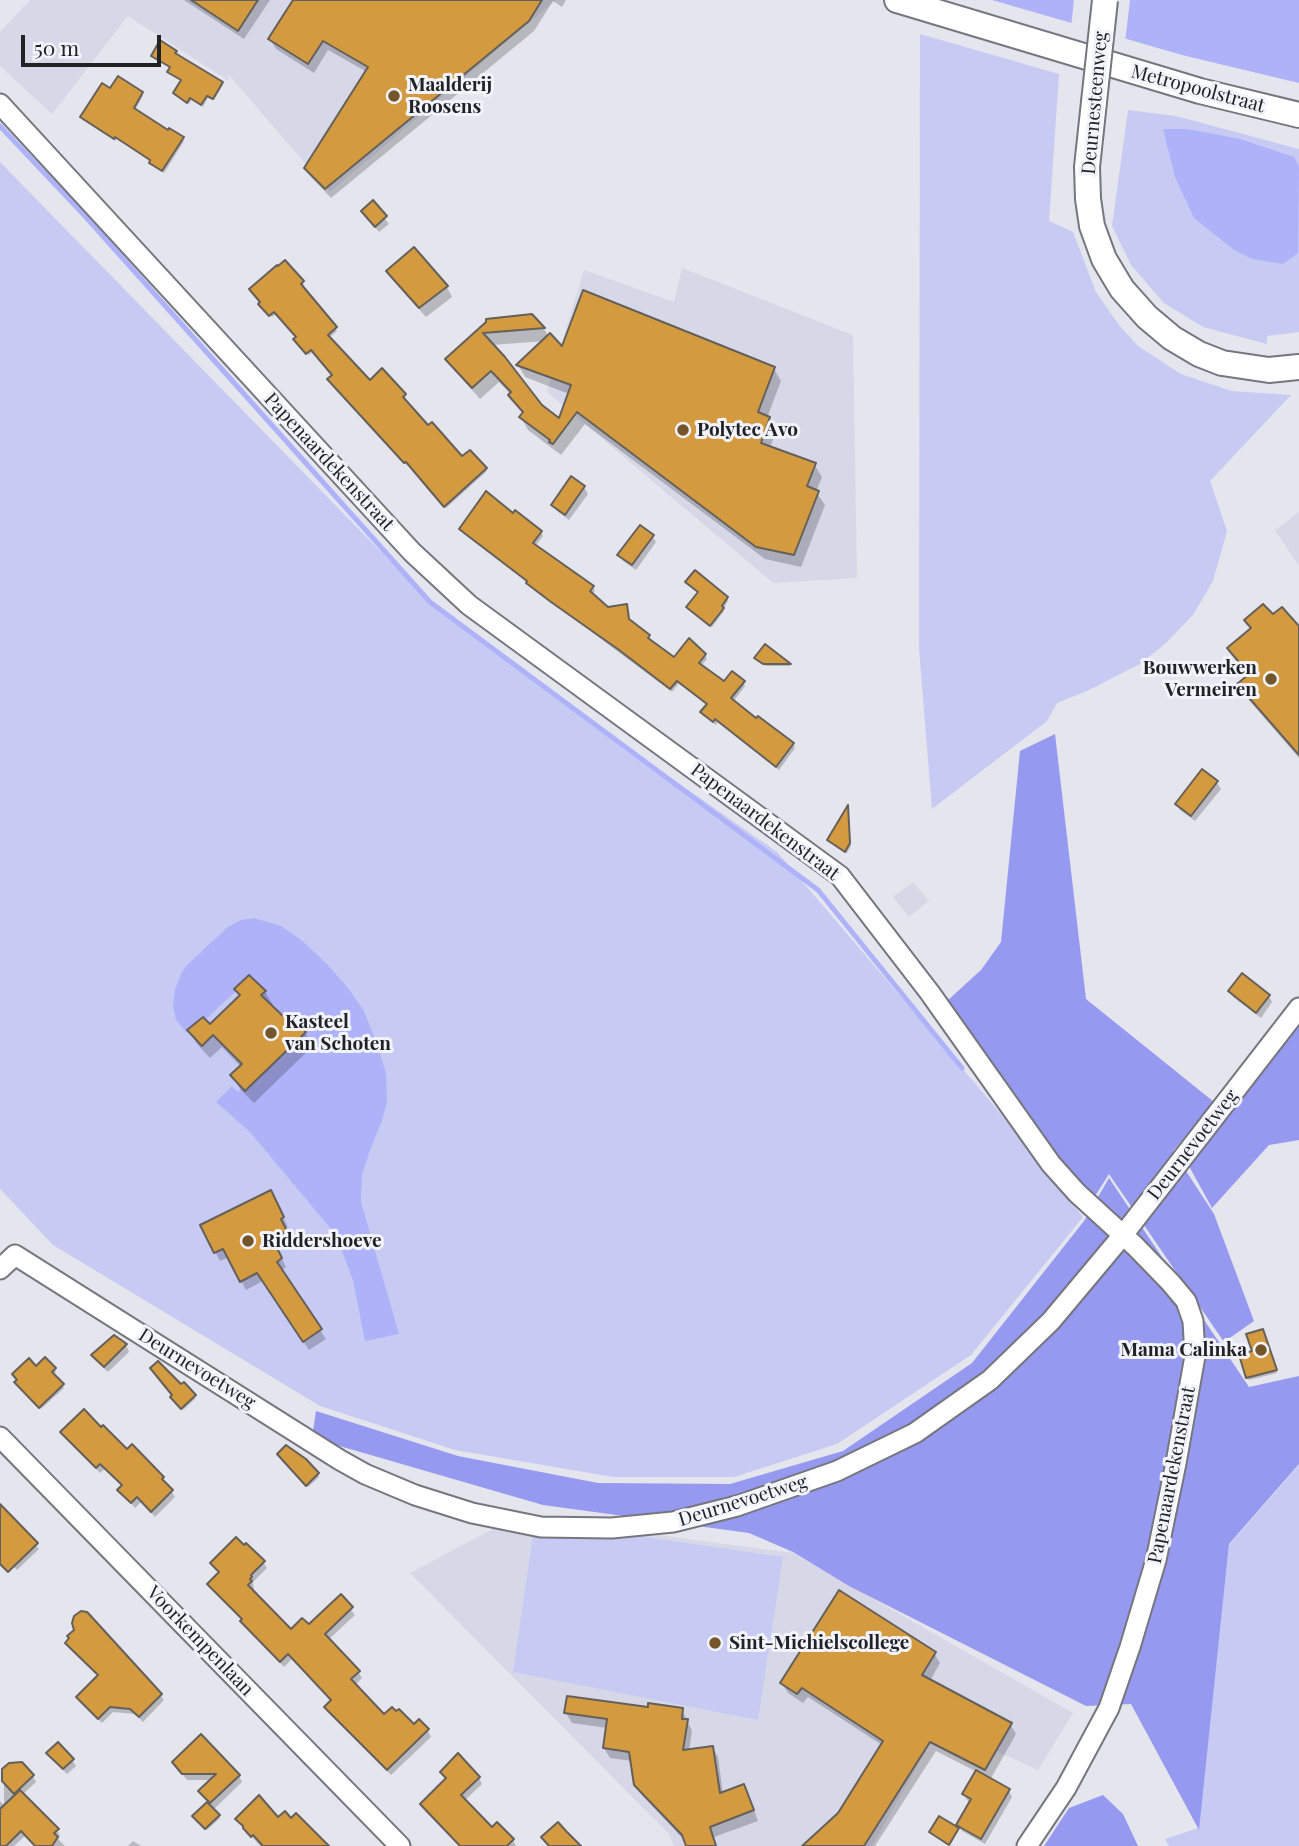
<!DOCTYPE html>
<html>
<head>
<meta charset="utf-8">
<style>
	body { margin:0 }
	#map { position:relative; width:1299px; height:1846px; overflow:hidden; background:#e5e5ee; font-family:"Playfair Display",serif }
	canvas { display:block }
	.scale { position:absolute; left:21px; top:35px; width:140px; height:32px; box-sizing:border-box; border:4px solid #222225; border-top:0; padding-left:9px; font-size:21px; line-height:24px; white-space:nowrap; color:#222225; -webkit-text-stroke:5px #f2f3fb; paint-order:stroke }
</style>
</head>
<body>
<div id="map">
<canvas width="1299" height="1846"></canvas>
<div class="scale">50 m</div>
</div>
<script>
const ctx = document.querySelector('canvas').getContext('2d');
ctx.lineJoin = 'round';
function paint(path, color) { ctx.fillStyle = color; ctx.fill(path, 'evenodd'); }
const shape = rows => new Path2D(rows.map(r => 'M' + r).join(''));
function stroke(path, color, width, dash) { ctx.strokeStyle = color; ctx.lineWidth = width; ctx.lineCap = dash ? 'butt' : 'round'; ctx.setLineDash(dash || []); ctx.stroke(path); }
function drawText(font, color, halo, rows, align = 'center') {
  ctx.font = font + ' "Playfair Display",serif'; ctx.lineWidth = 6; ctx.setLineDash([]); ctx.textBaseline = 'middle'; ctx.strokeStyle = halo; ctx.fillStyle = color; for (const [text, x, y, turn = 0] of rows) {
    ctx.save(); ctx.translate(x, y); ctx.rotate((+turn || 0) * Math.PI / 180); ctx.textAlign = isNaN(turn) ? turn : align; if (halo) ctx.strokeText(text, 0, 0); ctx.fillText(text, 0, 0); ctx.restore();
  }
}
paint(shape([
	[30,0,556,0,330,192,227,73,229,81,128,16,52,114,0,66,0,32],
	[682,268,853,335,857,578,773,583,547,392,584,270,674,302],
	[1299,512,1299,566,1275,530],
	[913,882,929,901,909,917,893,897],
	[517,1516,793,1553,1073,1713,1038,1770,996,1751,942,1722,872,1846,674,1846,669,1834,410,1573]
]), '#d6d8e8');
paint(shape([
	[920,34,1059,74,1049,221,1073,232,1096,292,1119,325,1138,346,1181,374,1232,391,1291,395,1210,481,1227,531,1213,581,1193,615,1166,643,1140,664,1087,691,1057,703,1047,721,932,809,919,649],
	[1128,110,1176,116,1299,149,1299,332,1267,336,1267,344,1203,327,1164,303,1131,265,1112,226],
	[0,162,430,602,567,705,777,852,991,1102,1083,1217,971,1355,837,1444,734,1477,613,1477,455,1450,320,1406,53,1245,0,1189],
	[1299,1465,1299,1846,1169,1846,1165,1839,1198,1828,1229,1545],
	[535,1521,783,1557,758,1720,513,1672]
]), '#c7cbf3');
paint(shape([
	[1055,734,1086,999,1214,1102,1173,1151,1214,1214,1254,1321,1224,1342,1109,1174,1092,1201,1057,1161,947,1001,981,970,1001,942,1020,751],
	[1299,1009,1299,1140,1269,1145,1212,1208,1179,1148],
	[1109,1178,1249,1387,1299,1376,1299,1464,1229,1544,1199,1830,1131,1704,1086,1706,849,1586,793,1552,749,1533,543,1505,312,1438,316,1411,458,1456,598,1483,730,1484,843,1451,972,1363,1084,1221],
	[1103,1795,1123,1814,1138,1846,1044,1846,1069,1808]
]), '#9699f0');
paint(shape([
	[992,0,1299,0,1299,83,1182,55],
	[1163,129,1187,129,1240,139,1294,157,1299,166,1298,253,1283,264,1252,259,1234,250,1194,218,1175,177],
	[254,918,281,926,300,939,327,964,348,988,364,1011,375,1039,386,1073,387,1102,382,1121,370,1150,362,1175,361,1202,399,1334,365,1341,353,1280,336,1235,250,1132,216,1102,232,1086,238,1092,242,1088,245,1091,306,1032,289,1015,285,1018,261,995,266,991,250,975,234,988,236,991,206,1019,202,1016,186,1032,176,1020,173,1006,175,990,181,974,186,966,228,927,241,920]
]), '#aeb2f9');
paint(shape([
	[1074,0,1130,0,1125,42,1071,27]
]), '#e5e5ee');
paint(shape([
	[184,0,270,0,244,39],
	[295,0,566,0,562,7,553,1,534,31,331,198,312,178,306,168,367,72,328,50,314,73,276,49,270,39],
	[175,52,222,83,223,85,214,100,208,97,203,107,192,99,189,104,176,96,175,93,182,81,171,74,169,72,171,68,153,56],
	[111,91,142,93,143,96,135,110,169,132,182,138,184,141,164,173,152,165,152,161,117,138,115,141,83,120,82,117],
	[373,203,389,224,379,232,367,217],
	[414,249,447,287,452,297,426,317,394,281,389,271],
	[302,282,304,285,301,287,337,331,329,338,370,382,405,395,406,397,403,400,428,428,462,458,485,469,487,471,446,508,408,463,407,465,331,382,334,376,313,351,309,355,297,342,298,337,276,314,272,317,262,306],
	[532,316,544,329,549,337,562,349,774,369,781,381,767,418,776,431,770,448,814,464,822,477,816,492,825,505,801,567,765,559,585,424,561,455,528,430,521,417,523,414,511,395,499,382,480,399,455,371,448,359,488,323],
	[545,341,518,365,525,377,569,394,559,420,540,406,492,345],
	[584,487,588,494,569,520,557,511,553,505],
	[513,515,541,532,543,536,535,546,593,587,595,591,592,595,607,609,626,606,630,622,649,636,651,640,650,642,675,660,705,655,707,659,701,666,724,684,743,682,745,686,733,702,757,720,793,744,795,748,779,770,718,722,716,725,704,716,702,713,708,705,679,683,672,692,530,586,528,582,463,533,461,529],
	[652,536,656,542,636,570,623,561,619,555],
	[687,583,727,598,728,601,723,609,724,611,712,627,690,610,700,593],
	[1272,617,1299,629,1299,758,1247,698,1239,685,1249,676,1237,662,1229,649,1252,630,1246,621],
	[765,646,790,665,790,666,766,666,758,660],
	[1202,771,1217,783,1221,789,1195,821,1180,810,1177,804],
	[848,809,851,846,847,853,829,840],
	[249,977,265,992,273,1005,271,1007,285,1021,305,1033,313,1046,254,1103,240,1089,232,1075,241,1067,222,1047,210,1058,197,1044,189,1031,209,1027,240,997,236,989],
	[1230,991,1269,996,1272,1002,1261,1018,1233,997],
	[275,1201,288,1227,285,1228,290,1240,276,1247,286,1267,281,1271,326,1339,309,1350,263,1281,246,1290,229,1257,220,1261,202,1226],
	[1264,1334,1277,1373,1249,1380,1247,1377,1255,1353],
	[114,1337,126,1345,129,1352,108,1372,97,1362,93,1356],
	[45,1359,55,1369,56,1372,53,1375,64,1388,41,1409,18,1385,19,1380],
	[181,1387,196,1398,183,1410,174,1399],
	[62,1432,127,1451,163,1478,175,1497,155,1517,141,1502,135,1508,120,1490,123,1487,105,1469,100,1473,66,1438],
	[281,1457,318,1474,319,1477,308,1487],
	[0,1506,39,1549,17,1570,0,1552],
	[263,1562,267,1568,253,1582,254,1589,252,1591,291,1631,309,1627,340,1597,355,1615,328,1640,358,1672,362,1678,355,1685,384,1716,414,1726,419,1722,428,1731,431,1737,391,1775,330,1713,326,1707,332,1701,292,1659,284,1667,246,1627,243,1621,213,1590,209,1584,220,1573,213,1563],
	[76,1630,160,1695,164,1700,143,1722,135,1714,113,1712,102,1723,82,1703,99,1677,70,1649,67,1643],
	[934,1653,940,1663,930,1681,1010,1724,1016,1734,990,1780,1009,1791,1012,1797,985,1844,962,1831,958,1825,971,1803,967,1800,964,1794,977,1772,936,1751,875,1846,804,1846,839,1814,882,1745,808,1697,803,1703,788,1693,782,1683],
	[649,1709,682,1710,692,1731,689,1751,712,1747,718,1757,723,1794,744,1786,749,1796,758,1821,714,1837,717,1846,688,1846,686,1842,642,1795,636,1785,632,1761,610,1758,604,1748,607,1728,572,1723,566,1713],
	[48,1753,72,1760,76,1766,67,1774,52,1759],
	[174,1763,239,1776,242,1782,213,1810,220,1818,207,1830,195,1816,209,1803,201,1791,212,1780,187,1780],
	[4,1770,33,1776,36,1782,22,1795,57,1830,60,1836,58,1839,65,1846,35,1846,25,1836,14,1846,5,1846,0,1841,0,1801,4,1805],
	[442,1772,479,1778,482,1784,464,1801,492,1829,513,1840,516,1846,460,1846,425,1811,422,1804,447,1780],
	[237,1819,278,1819,326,1846,260,1846],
	[133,1841,141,1846,128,1846]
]), '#0003');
stroke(shape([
	[0,126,84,215,430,602,818,890,962,1068]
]), '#aeb2f9', 5);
const building = shape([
	[191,0,258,0,238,31,191,0],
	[293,0,542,0,529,21,325,189,304,168,368,67,323,41,308,64,268,39,293,0],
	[160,40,177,51,175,53,223,82,213,99,207,96,201,105,190,98,187,103,173,93,181,80,167,72,170,67,151,56,160,40],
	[118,76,143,92,134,108,168,130,169,128,184,137,162,171,149,163,150,160,115,137,114,139,80,117,102,83,110,88,118,76],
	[373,200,387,216,375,227,361,211,373,200],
	[414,247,448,286,419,308,386,271,414,247],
	[285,260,304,281,301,284,337,327,328,335,370,380,382,368,406,394,403,397,428,425,432,422,462,456,470,450,487,468,444,507,406,462,404,463,327,379,332,375,311,350,306,354,293,339,296,337,274,312,269,316,258,304,260,302,249,289,277,265,278,266,285,260],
	[583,290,775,367,758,412,770,417,761,443,816,463,807,486,819,491,794,555,756,547,577,412,553,444,549,442,550,440,519,417,523,412,508,395,511,392,491,371,472,388,445,359,486,322,486,319,532,314,545,328,483,333,505,357,542,405,559,418,571,385,516,365,550,333,562,346,583,290],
	[571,476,585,486,565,515,551,505,571,476],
	[486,491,513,513,515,510,542,531,533,543,594,586,590,591,608,607,627,604,629,619,650,635,648,638,674,657,689,638,706,654,699,663,724,681,732,671,745,681,731,698,756,718,758,716,794,743,776,767,715,719,713,722,700,712,707,704,677,681,670,689,619,650,551,602,526,583,527,581,459,529,486,491],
	[640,525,654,535,632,565,617,555,640,525],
	[695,570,728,597,722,606,724,608,710,626,686,607,698,592,685,582,695,570],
	[1263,604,1273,614,1282,607,1299,626,1299,755,1237,684,1249,674,1227,648,1251,628,1244,620,1263,604],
	[765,644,791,664,763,664,754,658,765,644],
	[1202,769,1218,781,1191,816,1175,804,1202,769],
	[848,805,850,843,845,852,827,840,848,805],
	[1242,973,1270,995,1256,1013,1228,991,1242,973],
	[249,975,266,991,261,995,285,1018,289,1015,306,1032,245,1091,230,1075,242,1064,213,1035,202,1046,187,1030,203,1017,210,1024,240,995,234,989,249,975],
	[271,1190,284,1217,281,1219,287,1231,272,1238,282,1258,277,1262,322,1329,303,1342,257,1273,240,1282,223,1249,214,1253,200,1225,271,1190],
	[1263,1329,1277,1370,1246,1378,1239,1355,1252,1351,1246,1334,1263,1329],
	[114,1335,127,1344,104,1367,91,1355,114,1335],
	[45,1357,56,1368,52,1372,64,1384,39,1408,14,1382,17,1380,12,1374,29,1358,36,1366,45,1357],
	[158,1361,181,1384,184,1382,196,1395,181,1409,170,1397,172,1395,150,1368,158,1361],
	[84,1409,101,1427,103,1425,127,1449,132,1444,164,1477,162,1479,173,1490,151,1512,137,1497,131,1503,117,1490,122,1485,100,1464,96,1468,60,1432,84,1409],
	[286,1445,306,1459,319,1473,306,1486,277,1454,286,1445],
	[0,1504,38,1543,8,1572,0,1564,0,1504],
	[236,1537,244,1545,246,1543,265,1561,251,1575,252,1577,250,1579,252,1581,248,1585,291,1629,302,1618,309,1624,341,1594,353,1607,325,1634,360,1671,351,1679,384,1714,392,1707,396,1711,399,1709,414,1724,419,1719,429,1729,387,1770,324,1707,331,1700,288,1654,280,1662,240,1621,242,1619,207,1584,219,1572,210,1563,236,1537],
	[839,1590,936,1652,922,1675,1012,1723,985,1770,930,1742,864,1846,802,1846,838,1813,883,1741,802,1688,797,1694,780,1683,839,1590],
	[81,1611,87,1612,89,1614,162,1694,139,1717,130,1709,110,1707,98,1719,76,1697,98,1675,65,1643,69,1638,67,1636,74,1630,72,1623,74,1616,81,1611],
	[567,1696,648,1707,648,1703,683,1708,682,1719,688,1719,683,1750,713,1746,720,1793,744,1784,754,1810,710,1827,716,1846,686,1846,682,1835,634,1785,629,1752,603,1748,607,1719,564,1713,567,1696],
	[201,1734,240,1775,210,1803,198,1791,216,1774,182,1774,172,1762,201,1734],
	[58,1742,74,1759,63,1769,46,1753,58,1742],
	[458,1753,480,1777,461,1795,492,1827,497,1822,514,1839,507,1846,460,1846,420,1804,446,1778,440,1772,458,1753],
	[22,1762,34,1775,14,1794,2,1781,2,1769,9,1763,22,1762],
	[976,1770,1010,1789,981,1839,956,1825,971,1799,962,1794,976,1770],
	[20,1790,59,1829,54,1833,58,1837,52,1846,35,1846,21,1831,6,1846,0,1846,0,1809,20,1790],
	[259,1795,278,1817,285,1811,291,1818,296,1813,329,1846,263,1846,253,1835,251,1837,243,1828,243,1826,235,1819,259,1795],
	[207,1802,220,1815,205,1829,192,1816,207,1802],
	[939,1816,959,1828,949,1845,929,1832,939,1816],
	[558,1822,566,1831,581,1846,549,1846,541,1837,558,1822]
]);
paint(building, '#d49a3f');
stroke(building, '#65605a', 2);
const minor = shape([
	[0,104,412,552,469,605,840,876,930,993,1051,1164,1077,1193,1135,1246,1170,1282,1186,1301,1193,1321,1195,1356,1176,1463,1156,1560,1130,1647,1109,1708,1066,1788,1027,1846],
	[0,1269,15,1255,340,1460,365,1474,415,1495,472,1513,541,1527,612,1528,673,1522,737,1506,837,1471,915,1433,990,1380,1051,1321,1123,1235,1299,1008],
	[0,1437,400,1846]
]);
const tertiary = shape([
	[897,0,1200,91,1299,115],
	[1094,102,1087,167,1088,199,1092,226,1104,259,1122,289,1147,317,1172,338,1199,354,1222,363,1269,370,1299,367]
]);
stroke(minor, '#75767e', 23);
stroke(tertiary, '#75767e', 28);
stroke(minor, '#fff', 19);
stroke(tertiary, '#fff', 24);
const tertiaryBridge = shape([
	[1094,102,1105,0]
]);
stroke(tertiaryBridge, '#75767e', 28, []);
stroke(tertiaryBridge, '#fff', 24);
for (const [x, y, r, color] of [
	[394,96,7,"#74562a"],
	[683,430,7,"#74562a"],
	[1271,679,7,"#74562a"],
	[271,1033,7,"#74562a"],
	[248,1241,7,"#74562a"],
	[1261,1350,7,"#74562a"],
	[715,1643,7,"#74562a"]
]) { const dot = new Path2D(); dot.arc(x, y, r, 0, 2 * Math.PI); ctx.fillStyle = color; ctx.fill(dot); stroke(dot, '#f2f3fb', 2.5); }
drawText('bold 19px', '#222225', '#f2f3fb', [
	["Maalderij",408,85],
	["Roosens",408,107],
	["Polytec Avo",697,430],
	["Bouwwerken",1257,668,"right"],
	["Vermeiren",1257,690,"right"],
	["Kasteel",285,1022],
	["van Schoten",285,1044],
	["Riddershoeve",262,1241],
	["Mama Calinka",1247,1350,"right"],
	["Sint-Michielscollege",729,1643]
], 'left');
drawText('19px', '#222225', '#f2f3fb', [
	["Metropoolstraat",1198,89,15],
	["Deurnesteenweg",1095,103,-85],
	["Papenaardekenstraat",329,462,47],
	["Papenaardekenstraat",765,822,37],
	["Deurnevoetweg",1193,1145,-52],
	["Deurnevoetweg",197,1369,32],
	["Papenaardekenstraat",1172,1475,-79],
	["Deurnevoetweg",743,1501,-17],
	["Voorkempenlaan",200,1641,46]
]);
</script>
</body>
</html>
